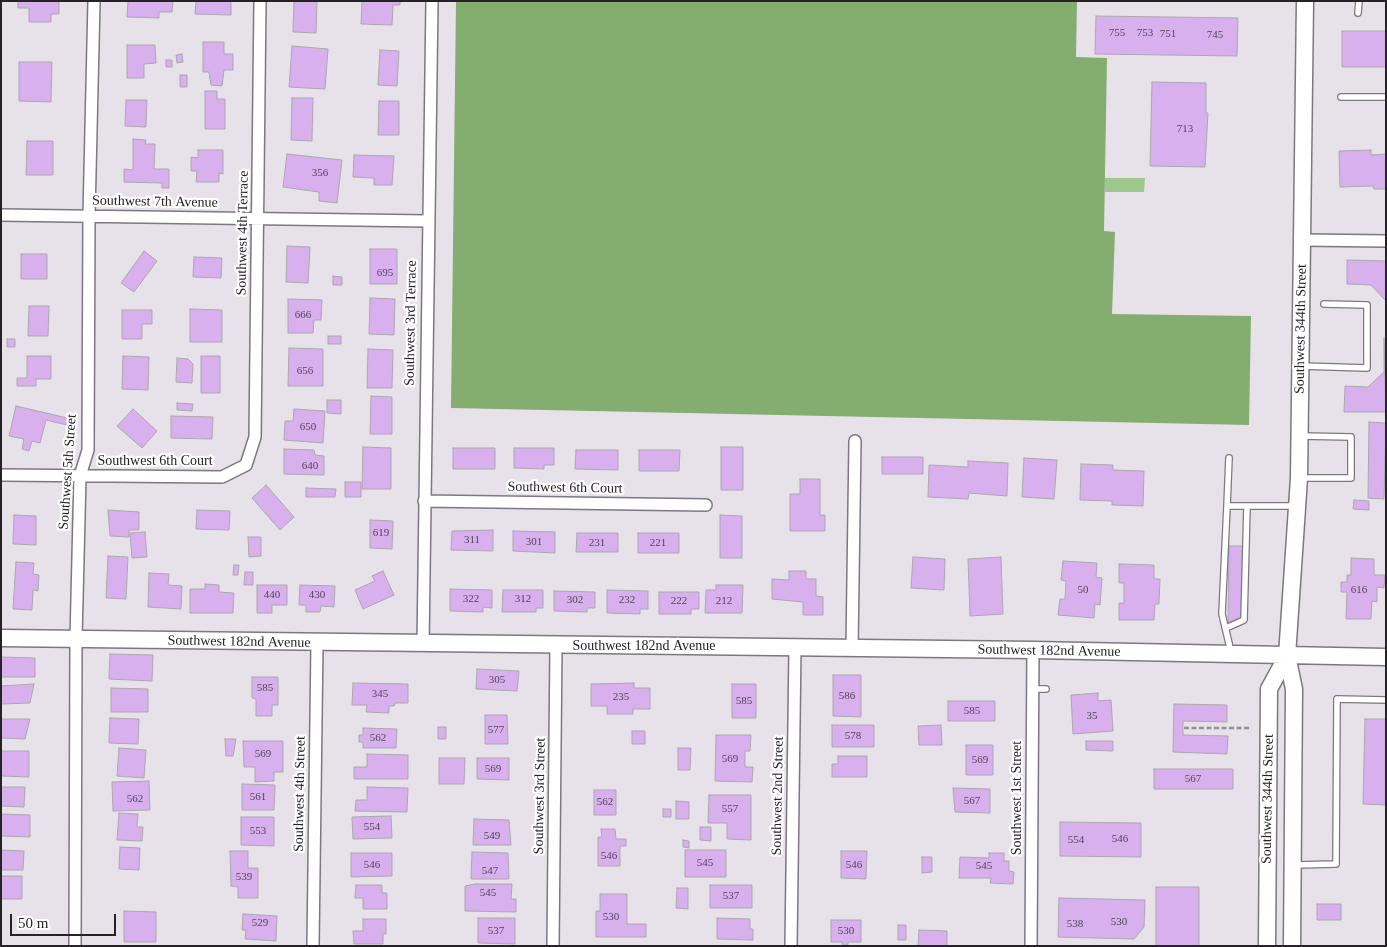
<!DOCTYPE html>
<html>
<head>
<meta charset="utf-8">
<style>
	body { margin:0 }
	#map { position:relative; width:1387px; height:947px; overflow:hidden; background:#e7e2ea; font-family:"Times New Roman",serif }
	canvas { display:block }
	.frame { position:absolute; inset:0; border:2px solid #252326; pointer-events:none }
	.scale { position:absolute; left:10px; top:914px; width:106px; height:22px; box-sizing:border-box; border:2px solid #252326; border-top:0; padding-left:6px; font-size:15px; line-height:18px; white-space:nowrap; color:#252326; -webkit-text-stroke:4px #fff; paint-order:stroke }
</style>
</head>
<body>
<div id="map">
<canvas width="1387" height="947"></canvas>
<div class="frame"></div>
<div class="scale">50 m</div>
</div>
<script>
const ctx = document.querySelector('canvas').getContext('2d');
ctx.lineJoin = 'round';
function paint(path, color) { ctx.fillStyle = color; ctx.fill(path, 'evenodd'); }
const shape = rows => new Path2D(rows.map(r => 'M' + r).join(''));
function stroke(path, color, width, dash) { ctx.strokeStyle = color; ctx.lineWidth = width; ctx.lineCap = dash ? 'butt' : 'round'; ctx.setLineDash(dash || []); ctx.stroke(path); }
function drawText(font, color, halo, rows, align = 'center') {
  ctx.font = font + ' "Times New Roman",serif'; ctx.lineWidth = 4.5; ctx.setLineDash([]); ctx.textBaseline = 'middle'; ctx.strokeStyle = halo; ctx.fillStyle = color; for (const [text, x, y, turn = 0] of rows) {
    ctx.save(); ctx.translate(x, y); ctx.rotate((+turn || 0) * Math.PI / 180); ctx.textAlign = isNaN(turn) ? turn : align; if (halo) ctx.strokeText(text, 0, 0); ctx.fillText(text, 0, 0); ctx.restore();
  }
}
paint(shape([
	[1105,178,1145,178,1144,192,1105,192]
]), '#9ec78b');
paint(shape([
	[456,1,1077,1,1076,57,1107,58,1104,231,1115,232,1112,314,1251,316,1249,425,451,408]
]), '#84ad70');
const building = shape([
	[18,1,59,1,59,14,51,14,51,22,29,22,29,8,18,8,18,1],
	[128,1,173,1,172,12,159,12,159,18,127,17,128,1],
	[196,1,231,1,231,15,195,14,196,1],
	[294,1,317,1,316,33,293,32,294,1],
	[362,1,400,1,400,5,393,5,392,25,361,24,362,1],
	[1096,16,1238,18,1237,56,1095,54,1096,16],
	[1342,31,1386,31,1386,67,1342,67,1342,31],
	[203,42,224,42,224,54,233,54,233,70,224,70,222,86,211,85,209,72,203,72,203,42],
	[127,45,155,45,156,63,144,64,144,78,127,78,127,45],
	[292,46,328,49,325,89,289,87,292,46],
	[380,50,399,51,397,86,378,85,380,50],
	[182,54,183,62,177,63,176,55,182,54],
	[166,60,172,60,172,67,166,67,166,60],
	[19,62,52,62,51,102,19,101,19,62],
	[180,75,187,75,187,87,180,87,180,75],
	[1152,82,1206,83,1206,113,1208,113,1205,167,1150,166,1152,82],
	[205,91,217,91,217,99,225,99,225,129,205,129,205,91],
	[292,98,313,98,312,141,291,140,292,98],
	[126,100,147,100,146,127,125,126,126,100],
	[379,101,399,101,399,135,378,135,379,101],
	[133,139,146,140,145,144,155,144,154,169,169,169,169,188,162,188,162,183,124,182,124,169,133,170,133,139],
	[27,141,53,141,53,175,26,175,27,141],
	[198,150,223,150,223,174,219,173,219,182,196,182,197,171,191,171,191,157,198,158,198,150],
	[1371,150,1371,155,1386,154,1386,189,1374,189,1373,186,1340,187,1339,151,1371,150],
	[287,154,342,160,337,203,319,201,319,192,283,187,287,154],
	[354,155,394,156,392,185,374,185,374,178,353,177,354,155],
	[287,246,310,247,308,283,286,282,287,246],
	[370,249,397,249,397,284,370,284,370,249],
	[144,251,157,261,134,292,121,283,144,251],
	[21,254,47,254,47,279,21,279,21,254],
	[194,257,222,258,221,278,193,277,194,257],
	[1347,260,1386,261,1386,334,1386,301,1371,285,1347,284,1347,260],
	[333,276,342,277,342,285,333,285,333,276],
	[370,298,395,299,394,335,369,334,370,298],
	[288,299,322,300,321,320,314,320,313,333,288,333,288,299],
	[29,306,49,306,48,336,28,336,29,306],
	[190,309,222,310,222,342,190,342,190,309],
	[122,310,152,310,152,324,142,324,142,339,122,339,122,310],
	[328,336,341,336,341,344,328,344,328,336],
	[1384,338,1386,412,1344,412,1345,386,1368,387,1384,372,1384,338],
	[7,339,15,339,15,347,7,347,7,339],
	[289,348,323,349,323,386,288,386,289,348],
	[368,349,393,350,392,388,367,388,368,349],
	[27,356,51,356,51,379,36,379,36,386,17,386,17,378,27,378,27,356],
	[123,356,149,357,148,390,122,389,123,356],
	[201,356,220,356,220,393,201,393,201,356],
	[177,358,188,359,193,364,192,383,176,382,177,358],
	[371,396,392,397,392,434,370,434,371,396],
	[327,400,341,400,341,414,327,413,327,400],
	[177,403,193,404,192,411,177,410,177,403],
	[16,406,76,420,75,427,46,420,40,443,32,441,29,451,22,449,24,439,9,436,16,406],
	[133,409,157,431,142,448,117,426,133,409],
	[294,409,325,411,323,443,284,440,285,421,293,421,294,409],
	[171,416,213,417,212,439,171,438,171,416],
	[1369,422,1386,423,1384,499,1368,498,1369,422],
	[363,447,391,448,391,489,362,489,363,447],
	[721,447,743,447,743,490,721,490,721,447],
	[453,448,495,448,495,469,453,469,453,448],
	[514,448,554,448,554,465,544,465,544,469,514,468,514,448],
	[284,449,314,450,315,455,324,456,324,475,284,474,284,449],
	[576,450,618,450,618,470,575,469,576,450],
	[639,450,680,450,679,471,639,471,639,450],
	[882,457,923,457,923,474,882,474,882,457],
	[1024,458,1057,460,1054,499,1022,497,1024,458],
	[968,461,1008,463,1007,496,969,493,968,499,928,497,929,465,968,467,968,461],
	[1081,464,1113,465,1113,470,1144,471,1143,506,1112,505,1112,501,1080,500,1081,464],
	[800,479,820,479,820,515,825,515,825,531,790,531,790,494,800,494,800,479],
	[345,482,361,482,361,497,345,497,345,482],
	[266,485,294,517,280,530,252,498,266,485],
	[306,488,336,489,335,497,306,497,306,488],
	[1354,500,1369,501,1369,510,1353,509,1354,500],
	[108,510,139,512,139,530,129,530,129,537,110,536,108,510],
	[197,510,230,511,229,530,196,529,197,510],
	[14,515,36,516,36,545,13,544,14,515],
	[720,515,742,516,742,558,720,558,720,515],
	[370,520,393,521,392,549,370,548,370,520],
	[493,530,493,551,451,550,452,531,493,530],
	[513,531,555,532,555,553,513,551,513,531],
	[145,532,147,557,132,558,130,533,145,532],
	[577,533,618,533,618,552,576,552,577,533],
	[638,533,679,533,679,553,638,553,638,533],
	[248,537,261,537,261,556,249,557,248,537],
	[1229,546,1245,546,1243,622,1228,622,1229,546],
	[108,556,128,557,126,599,106,598,108,556],
	[913,557,945,559,944,590,911,588,913,557],
	[1001,557,1003,614,970,616,968,559,1001,557],
	[1351,558,1374,559,1374,575,1385,575,1384,588,1377,587,1377,602,1372,601,1371,619,1346,619,1347,592,1341,592,1341,582,1347,582,1347,575,1351,575,1351,558],
	[1063,561,1097,563,1096,577,1102,578,1100,605,1095,604,1094,618,1058,615,1060,599,1065,599,1066,581,1061,580,1063,561],
	[16,562,34,563,33,574,39,575,38,591,33,590,32,610,13,609,16,562],
	[1119,564,1154,565,1154,579,1160,579,1159,604,1155,604,1154,620,1119,620,1119,603,1124,603,1124,583,1119,583,1119,564],
	[234,565,239,565,238,575,233,575,234,565],
	[383,571,394,595,363,609,355,590,375,581,372,576,383,571],
	[789,571,806,571,806,579,816,579,816,596,823,597,823,615,803,615,803,602,772,599,772,579,789,580,789,571],
	[245,572,253,572,253,585,244,585,245,572],
	[149,573,169,574,168,585,182,586,181,609,148,607,149,573],
	[205,584,219,585,219,592,234,593,233,613,190,613,190,589,205,589,205,584],
	[257,585,287,585,287,605,272,605,272,613,257,613,257,585],
	[300,585,335,586,334,607,321,606,320,612,306,612,306,605,299,605,300,585],
	[716,585,743,585,742,613,705,613,706,590,716,590,716,585],
	[450,589,492,590,492,608,483,607,483,612,450,611,450,589],
	[503,590,543,590,543,608,536,608,536,612,502,612,503,590],
	[607,590,648,591,648,609,640,609,640,614,607,613,607,590],
	[554,591,595,592,595,608,587,608,587,612,554,611,554,591],
	[659,592,699,592,699,609,691,609,691,614,659,614,659,592],
	[110,654,153,655,152,681,109,679,110,654],
	[1,657,35,658,35,677,1,677,1,657],
	[477,669,519,671,517,691,476,689,477,669],
	[833,675,861,675,861,717,833,716,833,675],
	[252,677,278,677,278,705,272,705,272,716,256,716,256,699,252,698,252,677],
	[353,683,408,684,408,703,395,703,394,706,389,706,389,713,366,712,367,705,352,705,353,683],
	[634,683,634,688,650,688,650,709,633,709,633,714,607,714,607,706,591,706,591,684,634,683],
	[34,684,30,703,1,704,1,686,34,684],
	[732,684,756,684,756,718,732,718,732,684],
	[111,688,148,689,148,712,111,712,111,688],
	[1098,693,1098,701,1111,700,1113,731,1073,734,1071,695,1098,693],
	[948,701,995,701,995,721,948,721,948,701],
	[1174,704,1227,705,1227,722,1183,721,1183,735,1228,736,1227,754,1173,752,1174,704],
	[485,715,507,715,508,744,485,744,485,715],
	[110,718,139,719,138,744,109,743,110,718],
	[1,719,30,719,25,739,1,738,1,719],
	[1365,719,1386,719,1386,805,1363,804,1365,719],
	[832,725,874,725,874,747,832,747,832,725],
	[941,725,942,745,919,745,918,726,941,725],
	[438,727,446,727,446,739,438,739,438,727],
	[363,728,397,729,396,748,363,748,363,742,359,742,359,735,363,735,363,728],
	[632,731,645,731,645,744,632,744,632,731],
	[716,735,751,735,750,751,745,751,745,767,753,767,752,782,715,781,716,735],
	[225,739,236,739,233,756,226,756,225,739],
	[243,741,283,741,283,772,274,772,274,781,255,782,255,767,244,767,243,741],
	[1086,741,1113,741,1113,751,1086,750,1086,741],
	[966,745,993,745,993,775,966,775,966,745],
	[119,748,146,750,144,778,117,776,119,748],
	[678,748,691,748,690,770,678,770,678,748],
	[1,751,29,751,29,777,1,776,1,751],
	[367,754,408,755,408,779,354,779,354,767,367,767,367,754],
	[838,756,867,756,867,777,832,777,832,764,838,764,838,756],
	[439,758,465,758,464,784,439,784,439,758],
	[477,758,509,758,509,780,477,779,477,758],
	[1154,769,1233,769,1233,789,1154,789,1154,769],
	[149,781,150,810,113,811,112,782,149,781],
	[242,784,275,785,274,810,242,810,242,784],
	[1,787,25,787,24,807,1,806,1,787],
	[367,787,408,788,407,812,355,811,356,800,367,800,367,787],
	[953,788,990,789,990,813,955,812,953,788],
	[594,790,616,790,616,815,594,815,594,790],
	[709,795,751,795,751,840,727,839,727,823,708,823,709,795],
	[676,801,689,802,689,819,676,819,676,801],
	[663,809,671,809,671,817,663,817,663,809],
	[119,813,138,814,137,827,143,827,142,841,117,840,119,813],
	[1,814,30,815,30,837,1,836,1,814],
	[391,816,392,838,353,839,352,817,391,816],
	[241,817,274,817,274,846,241,845,241,817],
	[474,819,509,820,511,845,473,845,474,819],
	[1060,822,1141,823,1141,857,1060,856,1060,822],
	[700,827,711,827,711,841,700,840,700,827],
	[601,829,615,829,616,839,626,839,626,846,620,846,620,866,598,866,598,837,602,837,601,829],
	[683,840,689,841,689,848,683,847,683,840],
	[120,847,140,848,139,870,119,869,120,847],
	[1,850,24,851,23,870,1,870,1,850],
	[685,850,726,850,726,877,685,877,685,850],
	[230,851,248,851,248,868,258,868,258,898,238,898,238,887,231,886,230,851],
	[841,851,867,851,866,879,841,878,841,851],
	[472,852,508,853,509,879,471,879,472,852],
	[351,853,392,853,392,876,351,877,351,853],
	[989,853,1004,853,1004,861,1009,861,1009,871,1014,872,1013,884,990,883,991,878,959,878,960,857,989,858,989,853],
	[922,857,932,857,932,872,922,873,922,857],
	[1,876,22,876,22,899,1,899,1,876],
	[475,884,512,884,511,899,516,899,516,912,465,911,465,886,475,884],
	[356,885,382,885,382,893,387,893,387,909,363,909,363,898,355,898,356,885],
	[710,885,752,885,752,908,710,908,710,885],
	[1156,887,1199,887,1199,946,1156,946,1156,887],
	[677,888,688,888,688,909,676,908,677,888],
	[600,894,627,894,627,924,646,924,646,937,596,937,596,911,600,911,600,894],
	[1059,898,1145,900,1144,927,1134,939,1058,937,1059,898],
	[1317,904,1341,904,1341,920,1317,920,1317,904],
	[124,911,156,912,156,942,124,942,124,911],
	[243,914,277,916,276,941,245,939,246,930,242,930,243,914],
	[478,918,515,918,515,944,478,943,478,918],
	[717,918,750,919,750,929,753,929,753,940,717,939,717,918],
	[363,919,386,919,386,934,383,934,383,944,354,944,353,931,363,931,363,919],
	[831,920,861,920,861,942,848,942,848,945,842,945,842,942,831,942,831,920],
	[898,925,906,925,906,940,898,940,898,925],
	[919,930,947,931,947,946,918,946,919,930]
]);
paint(building, '#d8b0ee');
stroke(building, '#aca7ae', 1);
const lane = shape([
	[1358,13,1359,1],
	[1341,97,1386,97],
	[1301,366,1367,368,1367,305,1324,304],
	[1301,478,1351,478,1351,437,1301,436],
	[1227,506,1229,458],
	[1226,628,1244,620,1247,506],
	[1231,652,1222,614,1227,506,1296,506],
	[1033,689,1046,689],
	[1295,865,1336,864,1337,699,1386,700]
]);
const street = shape([
	[1,215,427,221],
	[1302,240,1386,241],
	[1,475,222,477,246,465,255,437,260,1],
	[424,501,706,505],
	[423,645,432,1],
	[852,648,855,441],
	[75,946,76,639,80,476,88,450,89,215,94,1],
	[313,946,317,643],
	[553,946,556,646],
	[791,946,795,647],
	[1031,946,1033,650]
]);
const secondary = shape([
	[1,638,1033,650,1386,657],
	[1267,946,1269,689,1287,656],
	[1292,946,1294,689,1287,656,1299,478,1305,1]
]);
stroke(lane, '#7d787f', 8);
stroke(street, '#7d787f', 14);
stroke(secondary, '#7d787f', 19);
stroke(shape([
	[1184,728,1251,728]
]), '#949197', 2.5, [5, 2.5]);
stroke(lane, '#fff', 5.5);
stroke(street, '#fff', 11);
stroke(secondary, '#fff', 16);
drawText('11px', '#524658', null, [
	["755",1117,33],
	["753",1145,33],
	["751",1168,34],
	["745",1215,35],
	["713",1185,129],
	["356",320,173],
	["695",385,273],
	["666",303,315],
	["656",305,371],
	["650",308,427],
	["640",310,466],
	["619",381,533],
	["311",472,540],
	["301",534,542],
	["231",597,543],
	["221",658,543],
	["50",1083,590],
	["616",1359,590],
	["440",272,595],
	["430",317,595],
	["322",471,599],
	["312",523,599],
	["302",575,600],
	["232",627,600],
	["222",679,601],
	["212",724,601],
	["305",497,680],
	["585",265,688],
	["345",380,694],
	["586",847,696],
	["235",621,697],
	["585",744,701],
	["585",972,711],
	["35",1092,716],
	["577",496,730],
	["578",853,736],
	["562",378,738],
	["569",263,754],
	["569",730,759],
	["569",980,760],
	["569",493,769],
	["567",1193,779],
	["561",258,797],
	["562",135,799],
	["567",972,801],
	["562",605,802],
	["557",730,809],
	["554",372,827],
	["553",258,831],
	["549",492,836],
	["546",1120,839],
	["554",1076,840],
	["546",609,856],
	["545",705,863],
	["546",372,865],
	["546",854,865],
	["545",984,866],
	["547",490,871],
	["539",244,877],
	["545",488,893],
	["537",731,896],
	["530",611,917],
	["530",1119,922],
	["529",260,923],
	["538",1075,924],
	["537",496,931],
	["530",846,931]
]);
drawText('14px', '#252326', '#fff', [
	["Southwest 7th Avenue",155,202,1],
	["Southwest 4th Terrace",243,233,-89],
	["Southwest 3rd Terrace",411,323,-89],
	["Southwest 344th Street",1301,329,-89],
	["Southwest 6th Court",155,461],
	["Southwest 5th Street",68,472,-86],
	["Southwest 6th Court",565,488,1],
	["Southwest 182nd Avenue",239,642,1],
	["Southwest 182nd Avenue",644,646],
	["Southwest 182nd Avenue",1049,651,1],
	["Southwest 4th Street",300,794,-89],
	["Southwest 3rd Street",540,796,-89],
	["Southwest 2nd Street",778,796,-89],
	["Southwest 1st Street",1017,798,-90],
	["Southwest 344th Street",1268,799,-89]
]);
</script>
</body>
</html>
